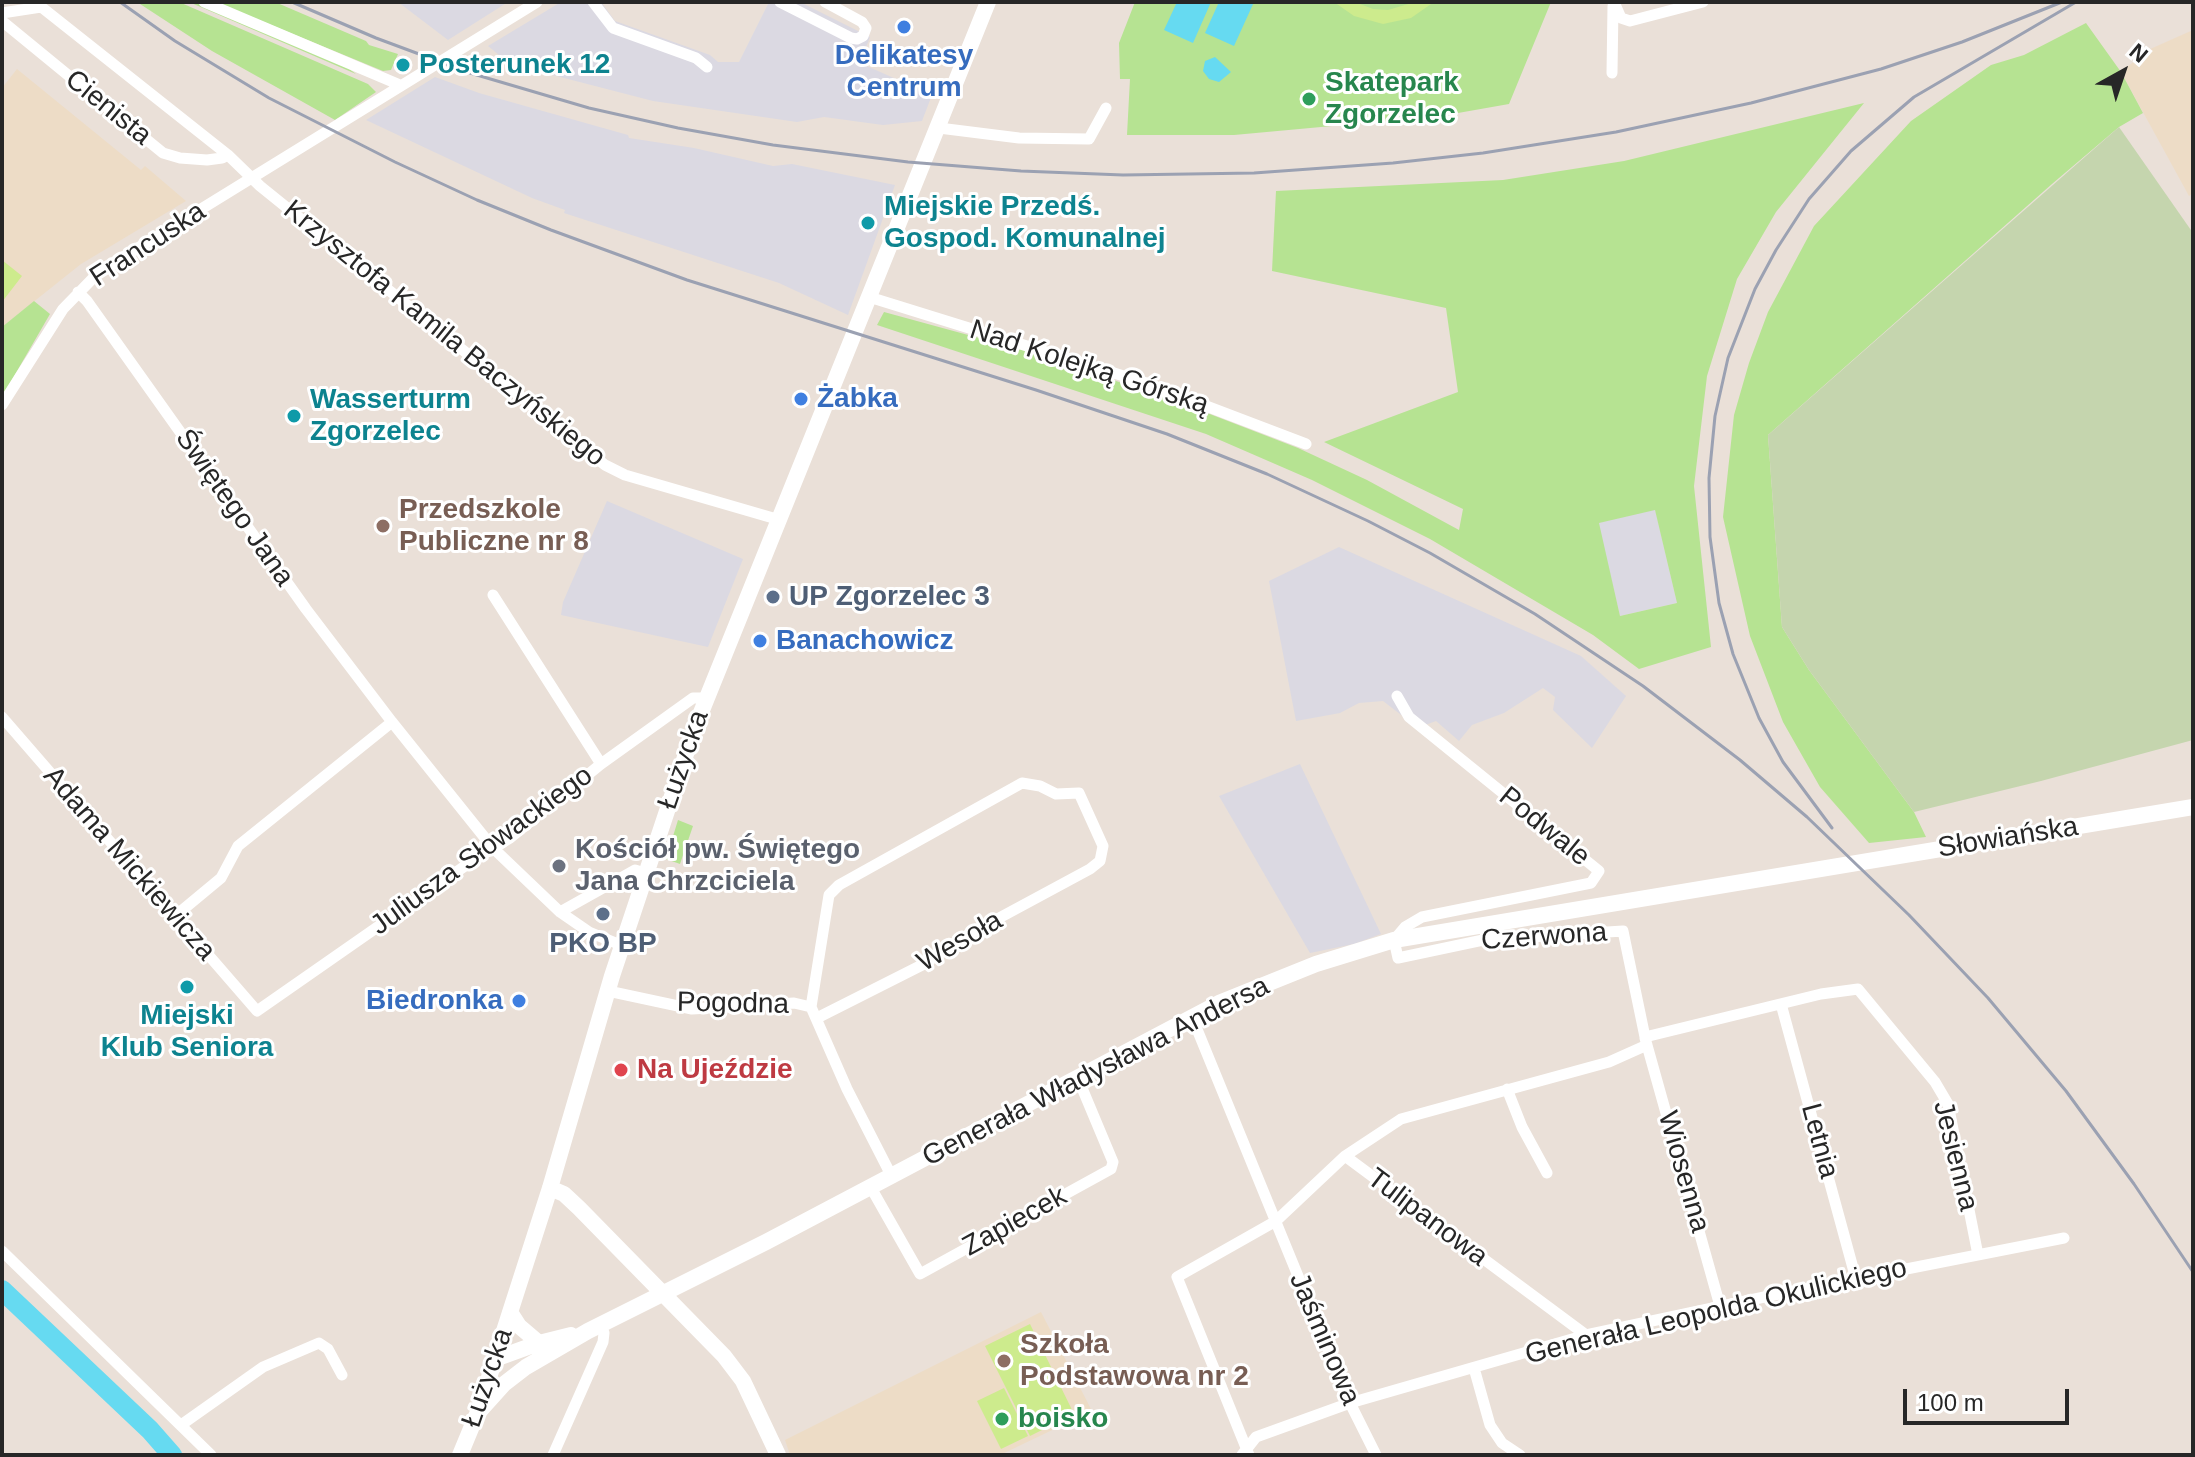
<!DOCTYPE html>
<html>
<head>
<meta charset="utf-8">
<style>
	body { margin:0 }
	#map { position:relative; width:2195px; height:1457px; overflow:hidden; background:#eae0d8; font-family:Helvetica,sans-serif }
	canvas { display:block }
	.frame { position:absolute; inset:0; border:4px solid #272727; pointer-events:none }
	.north { position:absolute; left:2083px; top:32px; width:80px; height:80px; -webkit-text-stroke:6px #fff; paint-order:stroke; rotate:40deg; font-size:22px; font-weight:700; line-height:32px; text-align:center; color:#272727 }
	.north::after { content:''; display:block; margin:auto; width:28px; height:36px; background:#272727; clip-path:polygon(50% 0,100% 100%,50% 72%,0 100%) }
	.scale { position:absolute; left:1903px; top:1389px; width:166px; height:36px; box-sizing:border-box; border:4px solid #272727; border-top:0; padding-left:10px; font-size:24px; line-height:28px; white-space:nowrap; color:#272727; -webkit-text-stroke:6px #fff; paint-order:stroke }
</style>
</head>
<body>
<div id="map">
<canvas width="2195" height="1457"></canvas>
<div class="frame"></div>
<div class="north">N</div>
<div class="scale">100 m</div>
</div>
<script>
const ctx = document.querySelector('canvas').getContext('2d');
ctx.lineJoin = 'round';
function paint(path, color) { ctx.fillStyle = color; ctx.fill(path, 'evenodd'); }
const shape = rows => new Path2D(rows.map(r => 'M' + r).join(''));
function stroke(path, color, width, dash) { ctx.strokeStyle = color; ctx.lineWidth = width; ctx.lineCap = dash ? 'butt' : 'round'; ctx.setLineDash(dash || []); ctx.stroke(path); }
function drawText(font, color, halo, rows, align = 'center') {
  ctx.font = font + ' Helvetica,sans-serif'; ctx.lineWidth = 6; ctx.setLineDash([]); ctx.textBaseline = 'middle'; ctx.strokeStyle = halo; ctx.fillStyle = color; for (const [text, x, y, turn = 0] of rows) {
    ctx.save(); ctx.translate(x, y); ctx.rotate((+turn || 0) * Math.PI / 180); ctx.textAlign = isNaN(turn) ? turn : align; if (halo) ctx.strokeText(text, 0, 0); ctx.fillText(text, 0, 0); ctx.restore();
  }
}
paint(shape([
	[398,2,508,2,448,40],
	[561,2,601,2,615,21,710,55,718,62,739,62,769,2,800,2,870,37,860,63,932,95,922,121,883,125,824,117,797,122,653,101,510,64,488,46],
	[435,77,479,93,628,135,629,138,694,148,773,166,792,164,895,185,848,315,779,283,564,213,565,210,532,198,366,120],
	[607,501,743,559,708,647,561,615,563,602],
	[1655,509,1677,603,1620,616,1598,523],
	[1339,547,1581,656,1626,696,1592,748,1553,710,1555,697,1543,688,1504,713,1472,725,1459,741,1436,721,1425,725,1413,724,1383,701,1359,703,1340,713,1296,721,1269,581],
	[1300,764,1381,934,1354,944,1310,953,1219,796]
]), '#dbd9e2');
paint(shape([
	[2193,30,2193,193,2189,196,2121,72,2148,50],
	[17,69,141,170,145,166,186,201,81,264,2,327,2,88],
	[1041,1312,1092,1411,1000,1455,790,1455,785,1440]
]), '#eddcc6');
paint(shape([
	[137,2,179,2,368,84,376,92,335,120,212,51],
	[189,2,196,2,348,68,356,74],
	[215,2,275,2,366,41,369,45,398,54,391,70,383,71],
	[1135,2,1551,2,1509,104,1441,116,1234,135,1127,135,1130,79,1120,79,1119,43],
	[2086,23,2121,72,2143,113,2119,127,2052,184,1768,435,1782,627,1809,670,1914,812,1926,837,1869,843,1820,787,1783,722,1750,636,1723,517,1734,415,1749,363,1768,312,1814,226,1911,121,1991,65,2024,55],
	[1864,103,1776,212,1737,279,1707,376,1694,486,1711,647,1639,669,1593,635,1430,539,1312,480,1206,434,877,325,884,312,1023,350,1176,401,1298,448,1367,480,1459,530,1463,509,1324,442,1458,392,1446,308,1272,271,1276,191,1503,180,1624,161],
	[1655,510,1677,603,1620,616,1599,523],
	[34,301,50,314,2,397,2,327],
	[678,820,693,826,680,864,666,859]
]), '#b6e392');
paint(shape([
	[2119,127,2193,233,2193,740,2041,781,1914,812,1809,670,1782,627,1768,435]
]), '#c5d5ae');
paint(shape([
	[1334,2,1355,2,1373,9,1388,10,1415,2,1434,2,1411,18,1383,24,1354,16],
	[2,260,22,276,2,302],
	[1030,1324,1074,1414,1030,1436,985,1346],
	[1004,1388,1028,1436,1001,1449,977,1401]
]), '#cdeb8d');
paint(shape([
	[1177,2,1211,2,1193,43,1164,30],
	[1219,2,1254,2,1234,46,1205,33],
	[1215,57,1231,72,1219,82,1209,79,1203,71,1205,61]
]), '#66daf1');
stroke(shape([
	[2,1290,150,1430,172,1455]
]), '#66daf1', 20);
stroke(shape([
	[35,2,228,155,260,186,605,465,625,475,780,520],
	[204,2,400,85],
	[593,2,613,28,696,58,707,67],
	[780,2,851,38,857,39,863,36,866,28,862,22,825,2],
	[1614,2,1621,18,1630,21,1703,2],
	[2,13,41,7],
	[2,21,163,153,180,158,207,160,222,158,228,155],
	[1612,73,1613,6],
	[939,128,1019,138,1089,139,1106,108],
	[78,292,87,301,306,609,392,722,493,848,560,912,589,932,623,946],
	[869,297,1143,382,1306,444],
	[2,405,63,309,99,272,537,2],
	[493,595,601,764],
	[1397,696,1409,717,1599,871,1591,883,1422,917,1405,927,1394,940,1398,958,1502,936,1530,937,1623,931,1645,1037,1821,994,1858,989,1935,1082,1948,1104,1978,1255],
	[2,717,257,1011,475,859,510,838,601,764,693,698,707,698],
	[560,912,635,870,645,873],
	[174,917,221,878,238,846,392,722],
	[608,991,692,1009,794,1003,811,1007],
	[1781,1004,1856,1279],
	[1192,1017,1350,1403,1376,1455],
	[817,1018,924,964,962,938,1090,869,1100,861,1103,846,1079,793,1056,794,1040,786,1022,783,839,885,829,895,811,1007,847,1089,891,1175],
	[1645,1038,1720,1306],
	[1507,1089,1522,1127,1547,1173],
	[1345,1156,1401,1119,1609,1062,1647,1045],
	[870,1186,920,1274,1111,1169,1113,1162,1077,1076],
	[2,1251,211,1455],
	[1474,1368,1490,1425,1502,1443,1520,1455],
	[181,1425,263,1367,319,1343,328,1349,342,1375],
	[553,1455,603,1342,604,1333,601,1326],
	[1242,1455,1256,1437,1350,1403,1586,1335,1769,1296,2064,1238],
	[1249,1455,1177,1277,1276,1221,1345,1156,1586,1335]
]), '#fff', 11);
stroke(shape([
	[550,1188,564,1194,579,1208,724,1356,743,1381,778,1455],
	[510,1312,519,1326,539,1343],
	[495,1359,539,1343,571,1335],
	[477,1414,504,1384,526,1367,588,1331,766,1242,1219,1003,1316,964,1394,940,2193,807],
	[460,1455,477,1414,495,1359,550,1188,612,976,694,730,988,2]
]), '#fff', 16);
stroke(shape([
	[120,2,175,41,269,98,395,162,477,200,551,230,687,280,1036,390,1167,434,1267,474,1368,521,1430,553,1535,614,1643,686,1740,760,1807,817,1909,915,1988,998,2066,1091,2134,1184,2193,1272],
	[292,2,376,38,470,73,589,108,678,128,773,145,908,162,1021,171,1123,175,1254,173,1393,163,1483,153,1616,132,1751,103,1881,69,1962,42,2062,2],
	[1832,828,1783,762,1759,718,1733,654,1719,603,1710,537,1709,478,1715,416,1728,358,1755,289,1776,250,1809,199,1851,151,1914,97,2076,2]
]), '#9ba1b2', 3);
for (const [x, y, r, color] of [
	[904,27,8,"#3f7fe0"],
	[403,65,8,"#0f9aa8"],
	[1309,99,8,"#2e9e5b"],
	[868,223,8,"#0f9aa8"],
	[801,399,8,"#3f7fe0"],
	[294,416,8,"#0f9aa8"],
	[383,526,8,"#8d6e63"],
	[773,597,8,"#5c6f8a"],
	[760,641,8,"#3f7fe0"],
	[559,866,8,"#6b7280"],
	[603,914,8,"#5c6f8a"],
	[187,987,8,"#0f9aa8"],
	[519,1001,8,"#3f7fe0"],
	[621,1070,8,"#e0444e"],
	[1004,1361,8,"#8d6e63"],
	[1002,1419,8,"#2e9e5b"]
]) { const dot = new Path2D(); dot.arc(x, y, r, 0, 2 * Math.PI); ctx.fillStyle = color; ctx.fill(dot); stroke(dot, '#fff', 3); }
drawText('bold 28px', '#366cbe', '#fff', [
	["Delikatesy",904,56,"center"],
	["Centrum",904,88,"center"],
	["Żabka",817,399],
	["Banachowicz",776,641],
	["Biedronka",503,1001,"right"]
], 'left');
drawText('bold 28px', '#0d838f', '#fff', [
	["Posterunek 12",419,65],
	["Miejskie Przedś.",884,207],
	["Gospod. Komunalnej",884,239],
	["Wasserturm",310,400],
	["Zgorzelec",310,432],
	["Miejski",187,1016,"center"],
	["Klub Seniora",187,1048,"center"]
], 'left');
drawText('bold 28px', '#27864d', '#fff', [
	["Skatepark",1325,83],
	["Zgorzelec",1325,115],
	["boisko",1018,1419]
], 'left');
drawText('28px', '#272727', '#fff', [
	["Cienista",108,108,39],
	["Francuska",148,245,-33],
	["Krzysztofa Kamila Baczyńskiego",444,334,39],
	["Nad Kolejką Górską",1089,368,18],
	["Świętego Jana",234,508,55],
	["Łużycka",684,760,-71],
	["Podwale",1544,827,39],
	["Słowiańska",2008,838,-9],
	["Juliusza Słowackiego",482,851,-36],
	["Adama Mickiewicza",129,864,49],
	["Czerwona",1544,937,-4],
	["Wesoła",960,942,-30],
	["Pogodna",733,1004,1],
	["Generała Władysława Andersa",1096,1072,-27],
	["Letnia",1819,1141,75],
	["Jesienna",1955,1156,76],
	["Wiosenna",1683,1172,74],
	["Tulipanowa",1427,1218,37],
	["Zapiecek",1015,1222,-29],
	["Generała Leopolda Okulickiego",1716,1312,-13],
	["Jaśminowa",1324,1339,67],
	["Łużycka",488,1378,-71]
]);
drawText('bold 28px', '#785e54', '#fff', [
	["Przedszkole",399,510],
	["Publiczne nr 8",399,542],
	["Szkoła",1020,1345],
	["Podstawowa nr 2",1020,1377]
], 'left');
drawText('bold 28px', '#4e5e75', '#fff', [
	["UP Zgorzelec 3",789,597],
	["PKO BP",603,944,"center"]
], 'left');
drawText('bold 28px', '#5b616d', '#fff', [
	["Kościół pw. Świętego",575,850],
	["Jana Chrzciciela",575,882]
], 'left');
drawText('bold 28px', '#be3a42', '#fff', [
	["Na Ujeździe",637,1070]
], 'left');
</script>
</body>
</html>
